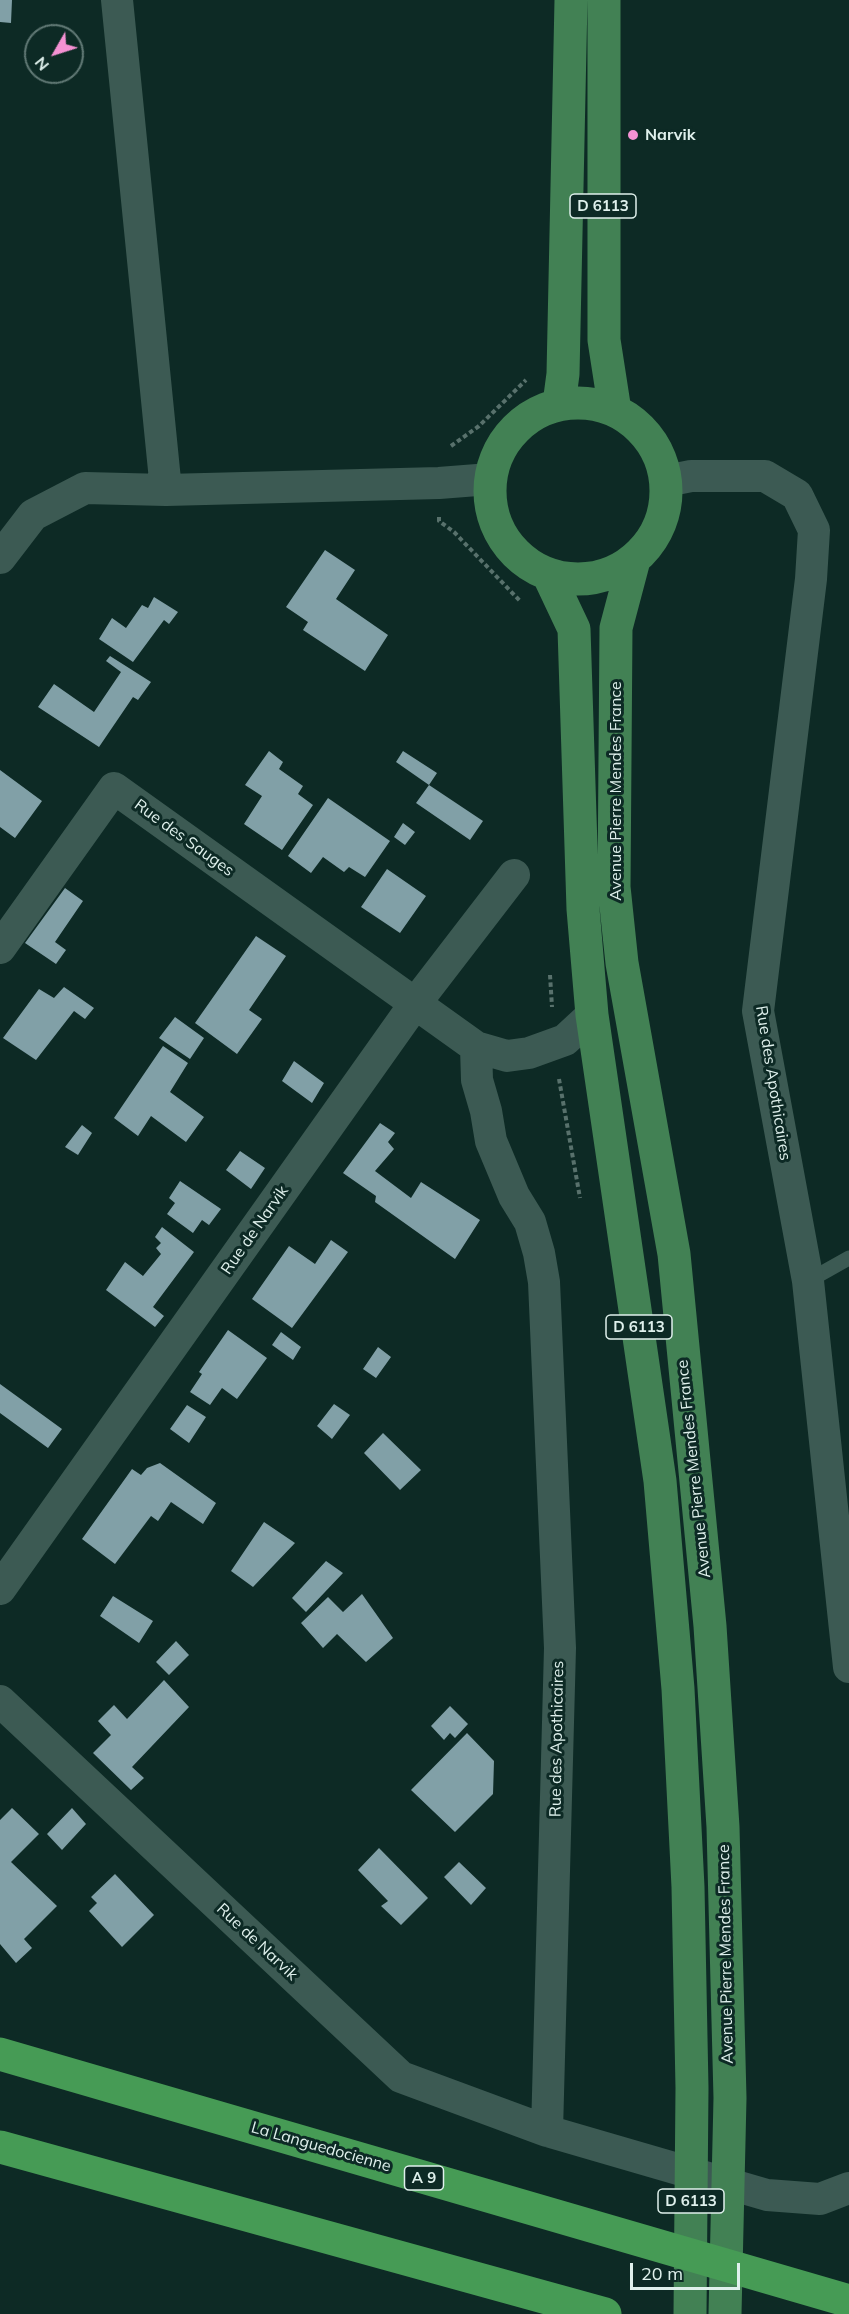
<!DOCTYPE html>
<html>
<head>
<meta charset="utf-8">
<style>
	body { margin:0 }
	#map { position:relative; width:849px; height:2314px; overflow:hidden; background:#0d2a25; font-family:Mulish,sans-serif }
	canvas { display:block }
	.north { position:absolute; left:24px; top:24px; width:60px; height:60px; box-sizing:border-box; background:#0d2a25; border:2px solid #617975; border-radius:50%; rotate:231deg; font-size:16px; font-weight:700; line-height:24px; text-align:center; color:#dff0ec }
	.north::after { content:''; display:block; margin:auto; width:21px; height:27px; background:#f491d3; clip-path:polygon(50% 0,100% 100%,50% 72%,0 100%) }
	.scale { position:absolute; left:630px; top:2263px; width:110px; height:27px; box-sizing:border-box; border:3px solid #dff0ec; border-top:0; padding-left:8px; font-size:18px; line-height:21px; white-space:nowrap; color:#dff0ec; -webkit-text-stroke:4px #0d2a25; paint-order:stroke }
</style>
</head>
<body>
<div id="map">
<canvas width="849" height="2314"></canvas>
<div class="north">N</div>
<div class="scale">20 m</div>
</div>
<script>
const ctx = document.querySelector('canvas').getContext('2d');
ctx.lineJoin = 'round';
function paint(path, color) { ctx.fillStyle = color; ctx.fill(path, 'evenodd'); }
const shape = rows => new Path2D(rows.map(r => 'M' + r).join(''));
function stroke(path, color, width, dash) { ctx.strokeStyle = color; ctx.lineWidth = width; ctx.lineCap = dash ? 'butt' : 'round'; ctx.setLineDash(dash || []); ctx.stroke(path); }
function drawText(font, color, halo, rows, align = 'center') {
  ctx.font = font + ' Mulish,sans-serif'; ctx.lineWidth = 6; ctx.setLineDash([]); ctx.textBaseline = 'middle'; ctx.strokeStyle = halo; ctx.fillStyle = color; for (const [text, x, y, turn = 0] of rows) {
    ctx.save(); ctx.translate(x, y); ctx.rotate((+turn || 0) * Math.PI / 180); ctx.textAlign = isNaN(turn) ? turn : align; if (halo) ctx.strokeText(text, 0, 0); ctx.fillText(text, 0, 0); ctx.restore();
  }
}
paint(shape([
	[0,0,12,0,11,23,0,22],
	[325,550,355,570,336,599,388,635,365,671,303,630,308,622,286,607],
	[154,597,178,612,169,624,164,620,133,662,99,639,112,618,126,628,142,605,148,608],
	[110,656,151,682,138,700,133,697,99,747,38,707,54,684,94,712,121,672,106,661],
	[269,751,283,762,279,769,303,786,298,794,313,805,282,850,244,824,262,796,245,785],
	[403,751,437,773,429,785,396,762],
	[0,770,42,801,15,838,0,827],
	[429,785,483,821,470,840,416,803],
	[328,798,390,841,365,877,349,867,344,872,323,857,311,873,288,856],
	[403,823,415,832,405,845,394,837],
	[387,869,426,896,400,933,361,907],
	[65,888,83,901,55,942,66,950,56,964,25,943],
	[256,936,286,956,249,1010,262,1019,237,1054,195,1023],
	[64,987,94,1008,85,1019,74,1011,36,1060,3,1038,39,989,54,998],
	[175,1017,204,1038,190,1059,159,1038],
	[163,1046,188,1063,170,1092,204,1117,186,1142,151,1116,138,1136,114,1118],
	[294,1061,324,1083,312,1103,282,1081],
	[380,1123,395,1133,388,1142,394,1149,375,1171,411,1198,421,1182,480,1220,455,1259,375,1202,376,1196,343,1173],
	[82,1125,92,1133,78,1155,65,1147],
	[240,1151,265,1168,251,1189,226,1170],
	[180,1181,221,1209,209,1225,202,1220,193,1233,167,1214,175,1203,169,1198],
	[162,1227,194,1252,153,1307,164,1316,155,1327,106,1290,125,1262,143,1276,161,1254,156,1248,161,1243,155,1237],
	[331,1240,348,1252,292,1328,252,1299,289,1246,315,1264],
	[228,1330,267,1358,237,1399,222,1388,210,1405,190,1392,202,1374,199,1372],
	[281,1332,301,1347,293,1360,272,1345],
	[378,1347,391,1357,376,1378,363,1369],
	[0,1384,62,1429,48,1448,0,1413],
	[334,1404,350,1415,332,1439,317,1426],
	[187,1405,206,1417,189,1443,170,1429],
	[383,1433,421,1470,400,1490,364,1453],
	[160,1463,216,1503,203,1524,171,1502,158,1521,151,1516,115,1564,82,1539,132,1469,141,1475,147,1468],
	[264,1522,295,1543,253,1587,231,1571],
	[326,1561,343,1573,306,1612,292,1598],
	[362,1594,393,1638,366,1662,337,1634,323,1648,301,1623,328,1597,343,1612],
	[113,1596,153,1621,139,1643,100,1616],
	[176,1641,189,1655,169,1675,156,1662],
	[164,1680,189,1707,132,1767,144,1778,131,1790,93,1753,111,1735,98,1721,114,1705,127,1719],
	[450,1706,468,1724,455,1738,450,1733,444,1740,431,1726],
	[467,1733,494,1761,493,1794,455,1832,411,1790],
	[12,1808,39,1834,11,1862,57,1906,24,1939,32,1948,16,1963,0,1944,0,1820],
	[72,1808,86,1824,62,1850,47,1834],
	[379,1848,428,1898,401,1925,381,1906,388,1901,358,1870],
	[459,1862,486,1888,471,1905,444,1877],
	[115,1874,154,1915,122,1947,89,1911,97,1903,91,1897]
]), '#81a0a7');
stroke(shape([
	[451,446,479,426,526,380],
	[439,517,439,521,454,532,520,601],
	[550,975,552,1007],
	[559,1079,580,1198]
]), '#58716c', 4, [4.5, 3]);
stroke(shape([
	[808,1281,849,1258]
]), '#3c5a53', 15);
stroke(shape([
	[117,0,166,490],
	[666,481,691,476,765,476,797,495,814,530,811,579,758,1011,808,1281,849,1667],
	[0,558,33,515,85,488,166,490,439,483,490,479],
	[0,948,114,788,476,1047,507,1056,529,1053,565,1040,592,1015],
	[476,1047,477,1080,486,1111,491,1141,514,1196,530,1222,539,1253,544,1282,560,1648,547,2131,767,2195,820,2199,849,2188],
	[0,1589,414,1005,514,875],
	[0,1701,401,2077,547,2131]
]), '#3c5a53', 32);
stroke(shape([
	[604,0,604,340,615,411],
	'490 491a88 88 0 1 1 176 0a88 88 0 1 1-176 0Z',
	[559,404,563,374,571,0],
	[634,560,616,628,614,887,622,963,674,1254,710,1626,723,1827,730,2098,725,2314],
	[548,574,574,629,583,909,592,1015,660,1481,678,1689,688,1887,692,2088,690,2314]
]), '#428154', 33);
stroke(shape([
	[0,2054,849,2301],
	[0,2147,605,2314]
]), '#469b55', 33);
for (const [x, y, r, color] of [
	[633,135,6,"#f491d3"]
]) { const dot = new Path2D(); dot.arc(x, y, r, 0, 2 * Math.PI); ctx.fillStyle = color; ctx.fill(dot); stroke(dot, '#0d2a25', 2); }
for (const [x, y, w] of [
	[603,206,66],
	[639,1327,66],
	[424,2178,39],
	[691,2201,66]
]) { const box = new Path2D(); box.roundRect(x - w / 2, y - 12, w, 24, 4.5); ctx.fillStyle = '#0d2a25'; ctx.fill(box); stroke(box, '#dff0ec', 1.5); }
drawText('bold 15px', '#dff0ec', null, [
	["D 6113",603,206],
	["D 6113",639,1327],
	["A 9",424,2178],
	["D 6113",691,2201]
]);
drawText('bold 16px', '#dff0ec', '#0d2a25', [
	["Narvik",645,135]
], 'left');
drawText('16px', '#dff0ec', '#0d2a25', [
	["Avenue Pierre Mendes France",616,791,-90],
	["Rue des Sauges",184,838,36],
	["Rue des Apothicaires",773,1083,81],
	["Rue de Narvik",255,1230,-55],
	["Avenue Pierre Mendes France",694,1469,-96],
	["Rue des Apothicaires",557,1739,-89],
	["Rue de Narvik",257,1942,43],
	["Avenue Pierre Mendes France",726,1954,-91],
	["La Languedocienne",321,2147,16]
]);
</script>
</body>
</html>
